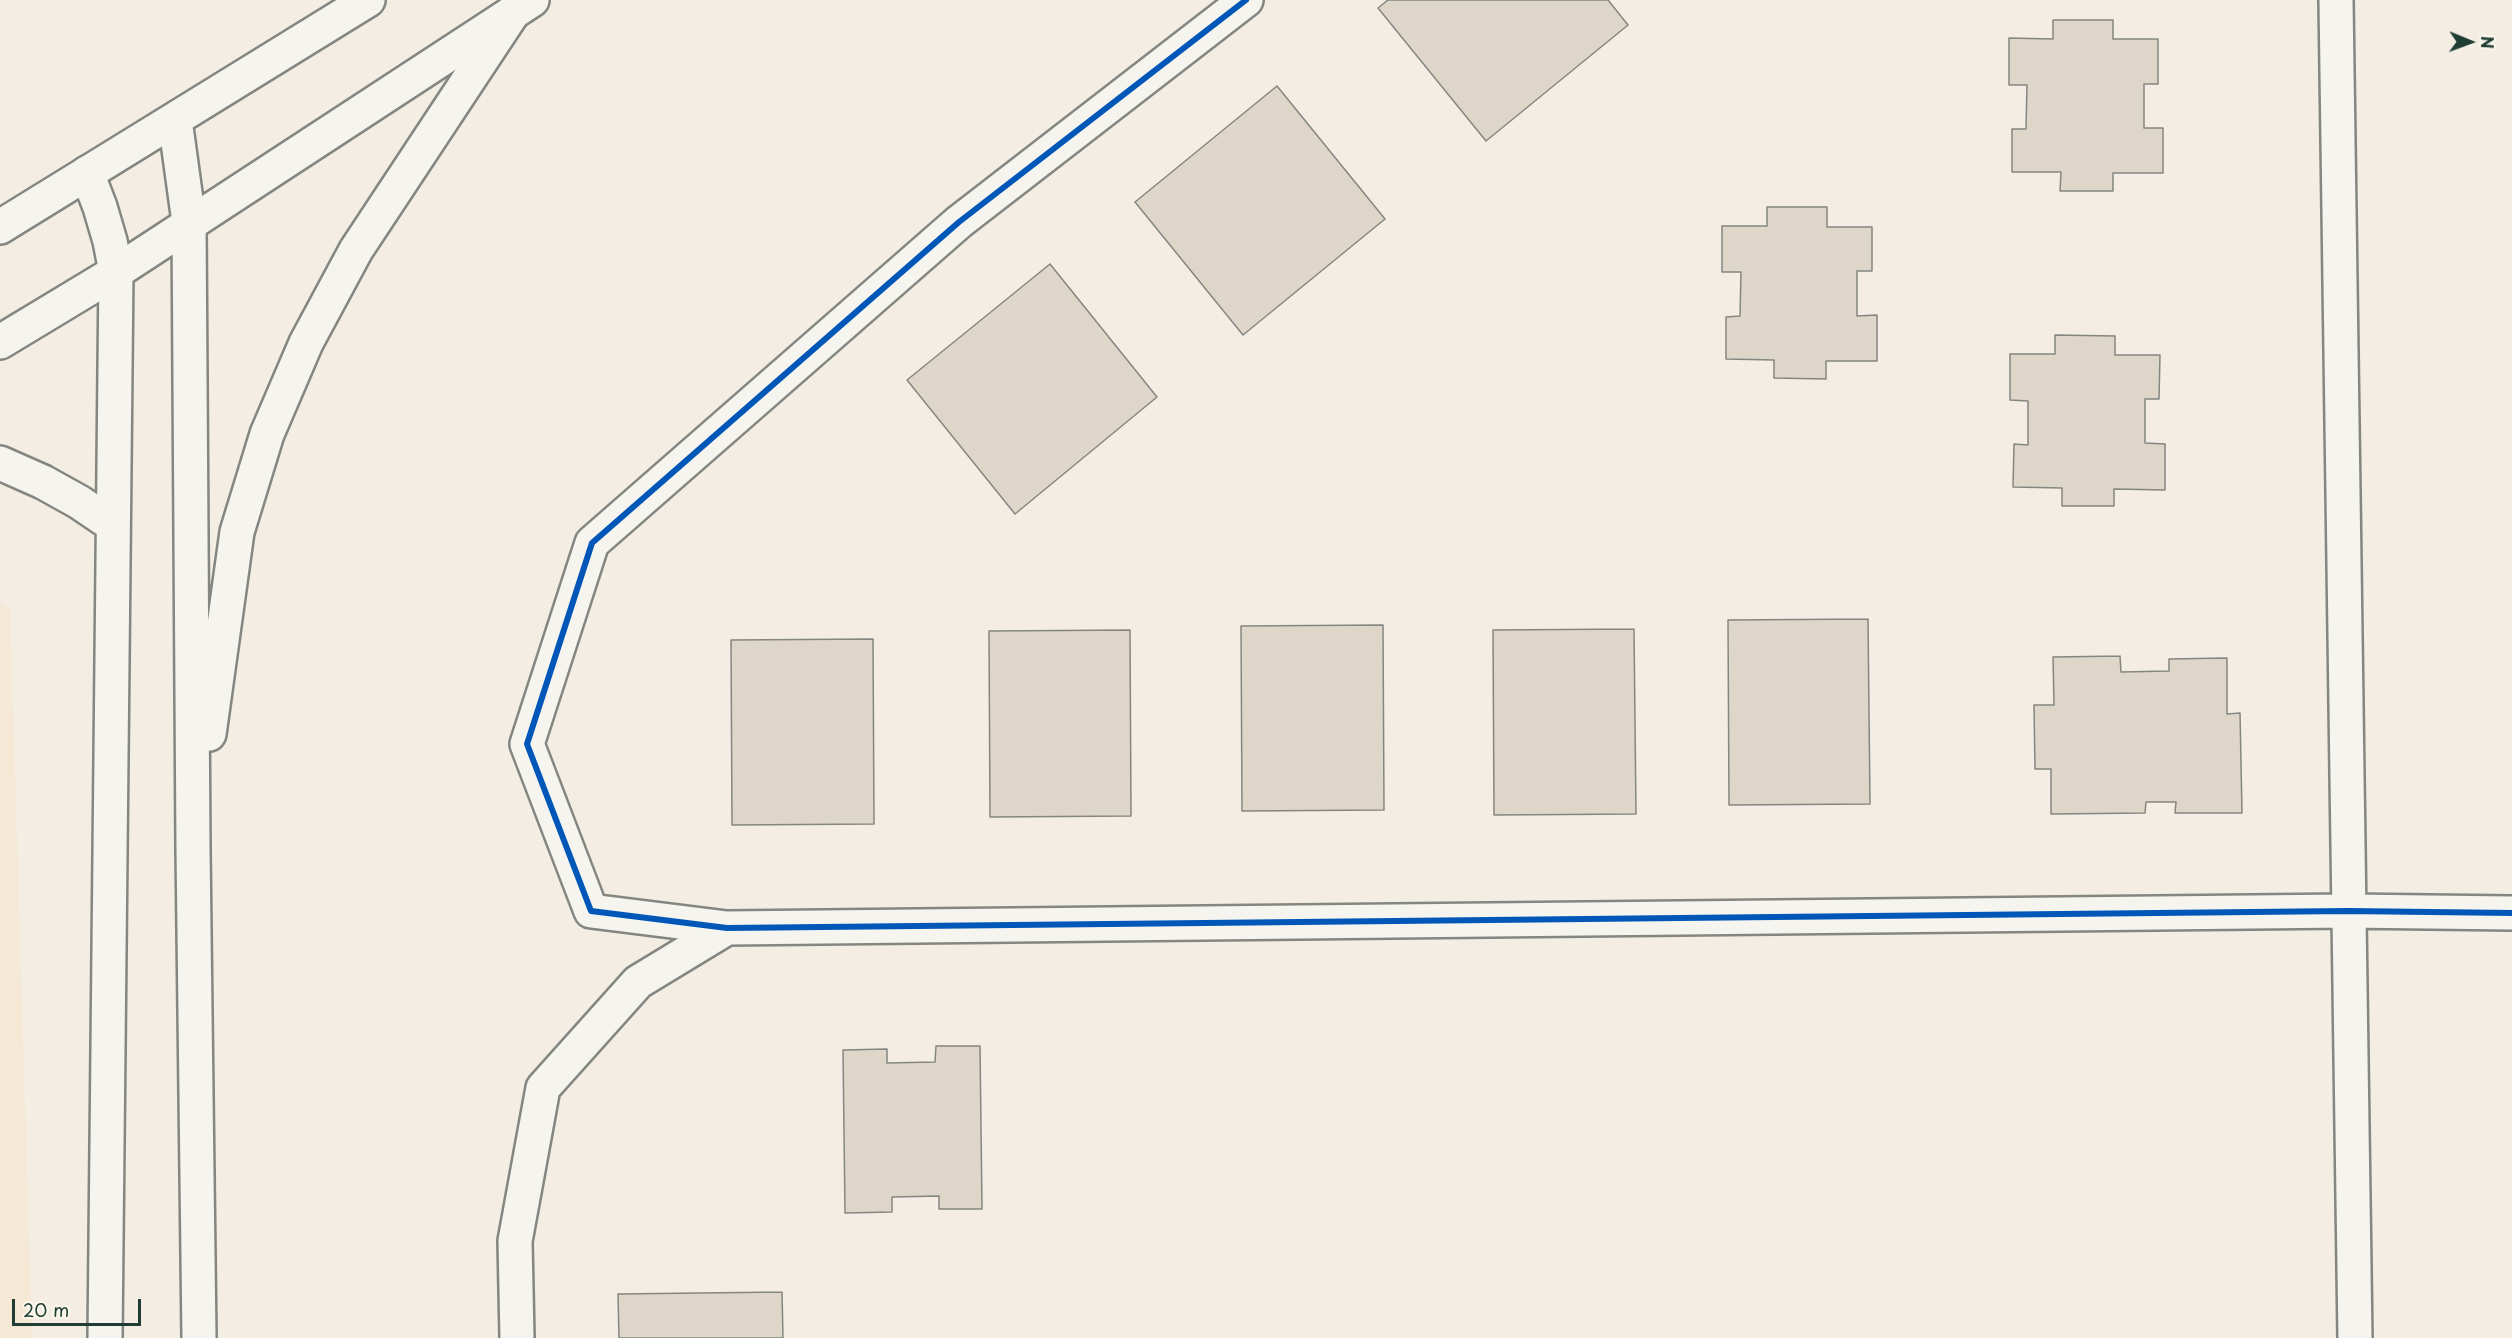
<!DOCTYPE html>
<html>
<head>
<meta charset="utf-8">
<style>
	body { margin:0 }
	#map { position:relative; width:2512px; height:1338px; overflow:hidden; background:#f3ede3; font-family:"Playpen Sans",sans-serif }
	canvas { display:block }
	.north { position:absolute; left:2440px; top:12px; width:60px; height:60px; -webkit-text-stroke:4px #fbf7ec; paint-order:stroke; rotate:91deg; font-size:16px; font-weight:700; line-height:24px; text-align:center; color:#1f3d34 }
	.north::after { content:''; display:block; margin:auto; width:21px; height:27px; background:#1f3d34; clip-path:polygon(50% 0,100% 100%,50% 72%,0 100%) }
	.scale { position:absolute; left:12px; top:1299px; width:129px; height:27px; box-sizing:border-box; border:3px solid #1f3d34; border-top:0; padding-left:8px; font-size:18px; line-height:21px; white-space:nowrap; color:#1f3d34; -webkit-text-stroke:4px #fbf7ec; paint-order:stroke }
</style>
</head>
<body>
<div id="map">
<canvas width="2512" height="1338"></canvas>
<div class="north">N</div>
<div class="scale">20 m</div>
</div>
<script>
const ctx = document.querySelector('canvas').getContext('2d');
ctx.lineJoin = 'round';
function paint(path, color) { ctx.fillStyle = color; ctx.fill(path, 'evenodd'); }
const shape = rows => new Path2D(rows.map(r => 'M' + r).join(''));
function stroke(path, color, width, dash) { ctx.strokeStyle = color; ctx.lineWidth = width; ctx.lineCap = dash ? 'butt' : 'round'; ctx.setLineDash(dash || []); ctx.stroke(path); }
paint(shape([
	[0,604,10,610,32,1338,0,1338]
]), '#f5e8d5');
const building = shape([
	[1388,0,1608,0,1628,25,1486,141,1378,8,1388,0],
	[2053,20,2113,20,2113,39,2158,39,2158,84,2144,84,2144,128,2163,128,2163,173,2113,173,2113,191,2060,191,2061,172,2012,172,2012,129,2026,129,2027,85,2009,85,2009,38,2053,39,2053,20],
	[1277,86,1385,219,1243,335,1135,202,1277,86],
	[1767,207,1827,207,1827,227,1872,227,1872,271,1857,271,1857,316,1877,315,1877,361,1826,361,1826,379,1774,378,1774,360,1726,359,1726,317,1740,316,1741,272,1722,272,1722,226,1767,226,1767,207],
	[1050,264,1157,397,1015,514,907,380,1050,264],
	[2055,335,2115,336,2115,355,2160,355,2159,399,2145,399,2145,443,2165,444,2165,490,2114,489,2114,506,2062,506,2062,488,2013,487,2014,444,2028,445,2028,401,2010,400,2010,354,2055,354,2055,335],
	[1868,619,1870,804,1729,805,1728,620,1868,619],
	[1383,625,1384,810,1242,811,1241,626,1383,625],
	[1634,629,1636,814,1494,815,1493,630,1634,629],
	[1130,630,1131,816,990,817,989,631,1130,630],
	[873,639,874,824,732,825,731,640,873,639],
	[2120,656,2121,672,2169,671,2169,659,2227,658,2227,714,2240,713,2242,813,2175,813,2176,802,2146,802,2145,813,2051,814,2051,769,2035,769,2034,705,2054,705,2053,657,2120,656],
	[936,1046,980,1046,982,1209,939,1209,939,1196,892,1197,892,1212,845,1213,843,1050,887,1049,887,1063,935,1062,936,1046],
	[782,1292,783,1338,619,1338,618,1294,782,1292]
]);
paint(building, '#ded6c9');
stroke(building, '#848781', 1.5);
const minor = shape([
	[1246,0,959,222,592,543,527,744,591,911,727,928,2347,911,2512,913],
	[2336,0,2355,1338],
	[517,1338,515,1241,543,1088,638,982,727,928]
]);
const tertiary = shape([
	[175,120,189,222,193,849,199,1338],
	[87,173,100,207,110,241,116,272,105,1338],
	[0,463,43,482,79,502,113,525],
	[209,734,237,532,267,434,306,343,356,250,514,11]
]);
const secondary = shape([
	[0,227,368,0],
	[0,342,116,272,532,0]
]);
stroke(minor, '#848781', 38);
stroke(tertiary, '#848781', 38);
stroke(secondary, '#848781', 38);
stroke(minor, '#f6f4ef', 33);
stroke(tertiary, '#f6f4ef', 33);
stroke(secondary, '#f6f4ef', 33);
stroke(shape([
	[1246,0,959,222,592,543,527,744,591,911,727,928,2347,911,2512,913]
]), '#0057b8', 6);
</script>
</body>
</html>
